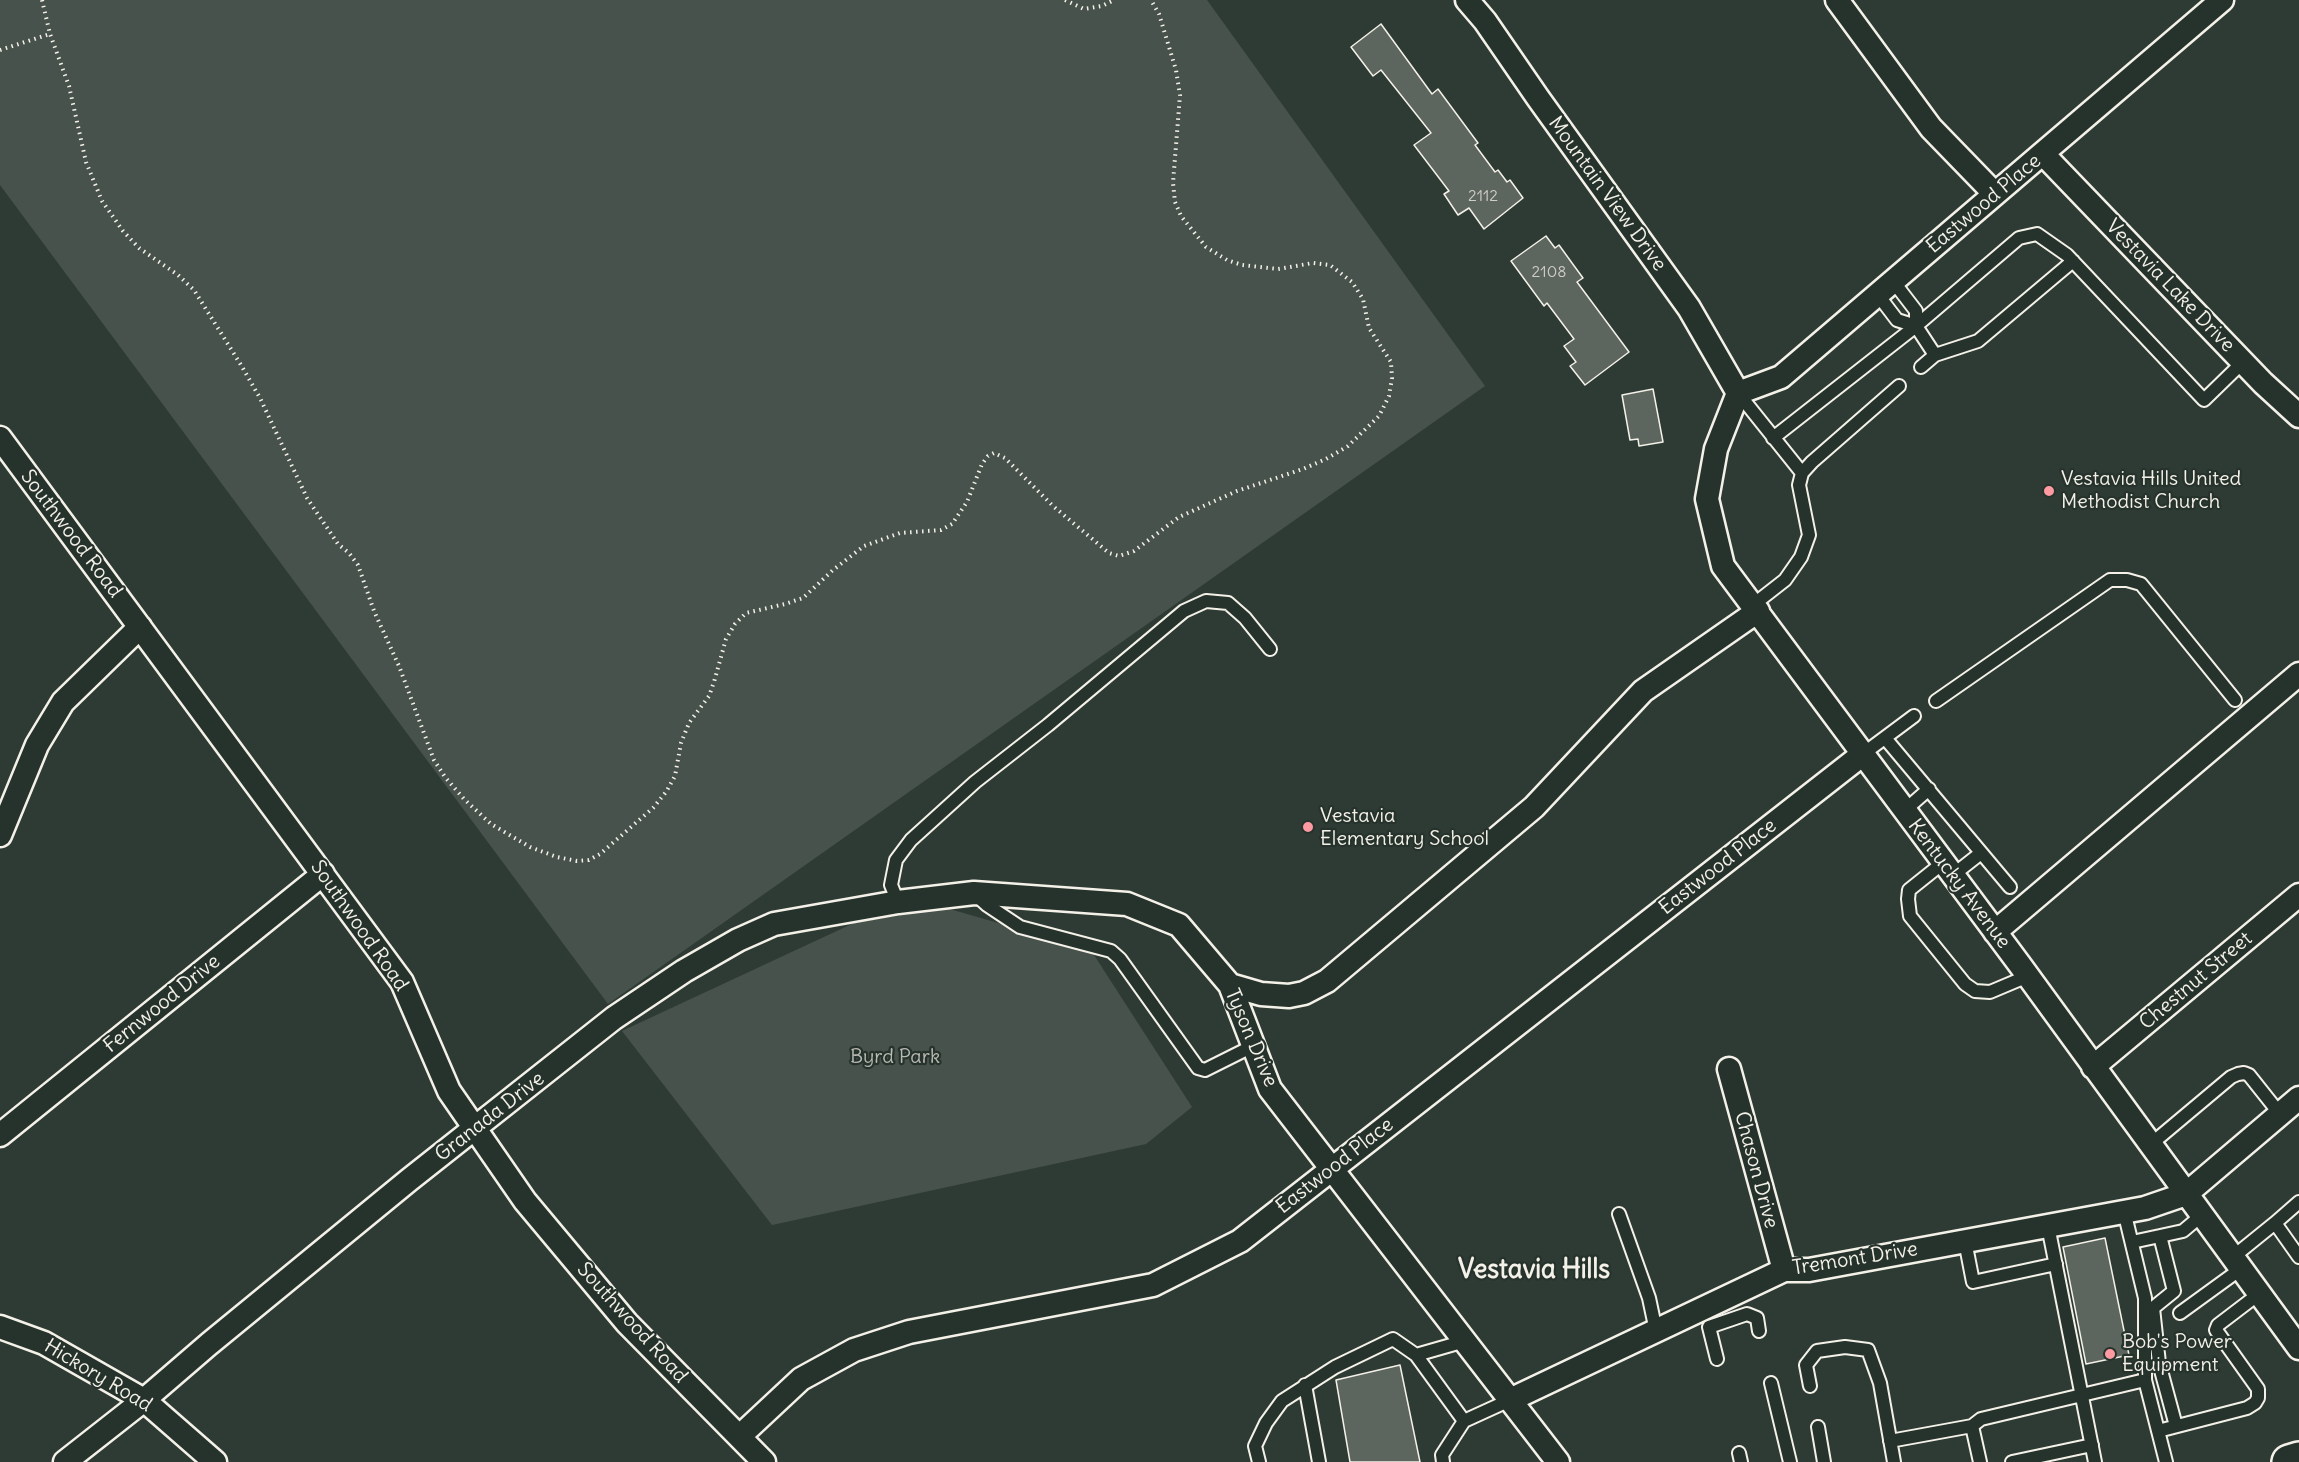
<!DOCTYPE html>
<html>
<head>
<meta charset="utf-8">
<style>
	body { margin:0 }
	canvas { display:block; background:#2e3b34 }
</style>
</head>
<body>
<canvas width="2299" height="1462"></canvas>
<script>
const ctx = document.querySelector('canvas').getContext('2d');
ctx.lineJoin = 'round';
function paint(path, color) { ctx.fillStyle = color; ctx.fill(path, 'evenodd'); }
const shape = rows => new Path2D(rows.map(r => 'M' + r).join(''));
function stroke(path, color, width, dash) { ctx.strokeStyle = color; ctx.lineWidth = width; ctx.lineCap = dash ? 'butt' : 'round'; ctx.setLineDash(dash || []); ctx.stroke(path); }
function drawText(font, color, halo, rows, align = 'center') {
  ctx.font = font + ' Delius,sans-serif'; ctx.lineWidth = 4.5; ctx.setLineDash([]); ctx.textBaseline = 'middle'; ctx.strokeStyle = halo; ctx.fillStyle = color; for (const [text, x, y, turn = 0] of rows) {
    ctx.save(); ctx.translate(x, y); ctx.rotate((+turn || 0) * Math.PI / 180); ctx.textAlign = isNaN(turn) ? turn : align; if (halo) ctx.strokeText(text, 0, 0); ctx.fillText(text, 0, 0); ctx.restore();
  }
}
paint(shape([
	[0,0,1207,0,1485,386,608,1004,0,185],
	[946,908,1019,929,1094,955,1192,1107,1146,1144,772,1225,622,1031,854,923]
]), '#48524c');
const building = shape([
	[1381,24,1432,94,1438,89,1478,143,1475,145,1495,172,1498,170,1507,182,1510,180,1523,198,1484,229,1469,208,1458,215,1444,194,1449,191,1414,145,1431,133,1381,70,1373,76,1351,47,1381,24],
	[1546,236,1555,248,1559,245,1572,263,1583,278,1577,282,1629,352,1585,385,1570,366,1576,362,1564,346,1574,339,1547,303,1544,306,1511,261,1546,236],
	[1653,389,1663,442,1639,446,1638,439,1630,440,1622,395,1653,389],
	[2105,1238,2129,1355,2086,1364,2063,1247,2105,1238],
	[1400,1365,1420,1462,1350,1462,1336,1380,1400,1365]
]);
paint(building, '#5c655e');
stroke(building, '#f4f1e8', 1.5);
const lane = shape([
	[1893,281,1916,311,1916,326,1935,355],
	[1878,295,1897,320,1916,326],
	[1921,367,1935,355,1978,341,2073,261],
	[1738,393,1802,473],
	[1773,438,1916,326,2019,238,2037,234,2067,255,2204,400,2243,362],
	[1753,605,1785,580,1801,557,1809,535,1799,485,1802,473,1812,462,1899,386],
	[1936,701,2110,580,2127,580,2141,584,2235,700],
	[1885,738,2010,887],
	[1863,754,1914,716],
	[1905,810,1929,789],
	[1944,862,1909,890,1908,899,1910,916,1965,984,1975,991,1990,992,2028,976],
	[1953,875,1981,853],
	[976,895,987,905,1020,927,1111,951,1120,959,1198,1068,1205,1070,1253,1046],
	[898,902,891,885,896,860,911,840,975,782,1048,725,1184,611,1206,601,1228,603,1245,618,1270,649],
	[2150,1145,2231,1077,2238,1074,2244,1073,2249,1075,2280,1114],
	[2124,1211,2145,1298,2145,1380,2166,1462],
	[1619,1214,1649,1298,1656,1331],
	[2275,1223,2299,1202],
	[2048,1226,2095,1462],
	[2160,1236,2183,1231,2202,1215],
	[1965,1241,1973,1282,2056,1264],
	[2132,1242,2160,1236,2174,1291,2153,1308,2159,1363,2176,1426],
	[2233,1257,2275,1223,2299,1257],
	[2180,1313,2242,1268],
	[1416,1355,1465,1341],
	[1717,1359,1709,1327,1747,1314,1757,1318,1759,1331],
	[1771,1383,1790,1462],
	[1305,1385,1319,1462],
	[1810,1386,1806,1365,1817,1351,1845,1347,1868,1350,1880,1383,1894,1462],
	[1972,1426,1980,1462],
	[1818,1427,1824,1462],
	[2158,1431,2247,1408,2255,1403,2258,1398,2258,1389,2216,1330,2218,1325,2260,1293],
	[1890,1441,1972,1426,1981,1419,2145,1380],
	[1739,1453,1741,1462],
	[1259,1462,1255,1446,1266,1423,1282,1401,1335,1367,1393,1339,1416,1355,1464,1421,1510,1400],
	[1443,1462,1442,1455,1464,1421],
	[2012,1462,2092,1445]
]);
const street = shape([
	[1467,0,1485,21,1538,98,1689,308,1738,393],
	[1837,0,1931,128,1994,193],
	[2043,154,2263,383,2299,416],
	[1738,393,1716,449,1707,499,1723,566,2020,965,2299,1348],
	[1738,393,1781,377,2222,0],
	[0,438,402,982,449,1091,525,1201,627,1323,764,1462],
	[0,835,37,745,63,702,140,627],
	[1995,932,2299,674],
	[1230,985,1261,994,1289,996,1304,993,1327,981,1534,807,1643,691,1758,611],
	[2093,1067,2299,895],
	[1729,1069,1784,1270],
	[0,1135,323,874],
	[0,1327,44,1343,144,1400,215,1462],
	[1510,1400,1784,1270,1809,1270,2145,1208,2186,1194,2299,1098],
	[740,1436,801,1379,854,1350,909,1332,1153,1285,1240,1241,1863,754],
	[65,1462,144,1400,209,1344,409,1180,614,1018,684,971,738,940,774,924,898,902,974,893,1127,904,1179,925,1230,985,1270,1089,1558,1462]
]);
const primary = shape([
	[2289,1462,2299,1459]
]);
stroke(lane, '#f4f1e8', 16);
stroke(street, '#f4f1e8', 27);
stroke(primary, '#f4f1e8', 38);
stroke(shape([
	[42,0,50,34,69,86,86,162,102,201,123,231,139,248,178,275,194,290,241,365,260,398,307,498,338,544,349,553,358,565,374,611,399,666,434,760,445,777,464,799,491,824,530,847,557,857,577,861,589,860,600,854,653,808,666,792,675,776,681,743,689,723,709,696,714,682,726,639,735,624,746,613,785,604,803,598,833,570,864,546,900,533,941,530,952,524,967,502,982,464,988,456,994,453,1005,458,1053,506,1109,553,1119,556,1134,551,1179,517,1237,491,1303,469,1326,459,1348,446,1379,416,1389,396,1392,378,1391,362,1369,328,1363,299,1352,282,1330,265,1313,263,1278,269,1242,265,1227,260,1206,247,1181,216,1175,202,1173,183,1180,95,1176,70,1159,14,1151,0],
	[1065,0,1084,9,1102,6,1114,0],
	[0,50,50,34]
]), '#f4f1e8', 4, [1.5, 4.5]);
stroke(lane, '#26332d', 12);
stroke(street, '#26332d', 22);
stroke(primary, '#26332d', 33);
for (const [x, y, r, color] of [
	[2049,491,6,"#ff9aa2"],
	[1308,827,6,"#ff9aa2"],
	[2110,1354,6,"#ff9aa2"]
]) { const dot = new Path2D(); dot.arc(x, y, r, 0, 2 * Math.PI); ctx.fillStyle = color; ctx.fill(dot); stroke(dot, '#26332d', 2); }
drawText('16px', '#cecec6', null, [
	["2112",1483,196],
	["2108",1549,272]
]);
drawText('20px', '#f4f1e8', '#26332d', [
	["Mountain View Drive",1607,194,54],
	["Eastwood Place",1984,204,-40],
	["Vestavia Lake Drive",2170,286,46],
	["Southwood Road",71,534,53],
	["Eastwood Place",1718,867,-38],
	["Kentucky Avenue",1959,884,53],
	["Southwood Road",359,926,55],
	["Chestnut Street",2196,981,-40],
	["Fernwood Drive",162,1004,-39],
	["Tyson Drive",1251,1038,67],
	["Granada Drive",490,1117,-38],
	["Eastwood Place",1335,1166,-38],
	["Chason Drive",1756,1170,75],
	["Tremont Drive",1855,1259,-9],
	["Southwood Road",632,1323,48],
	["Hickory Road",98,1376,31]
]);
drawText('20px', '#f4f1e8', '#26332d', [
	["Vestavia Hills United",2061,479],
	["Methodist Church",2061,502],
	["Vestavia",1320,816],
	["Elementary School",1320,839],
	["Bob's Power",2122,1342],
	["Equipment",2122,1365]
], 'left');
drawText('20px', '#b8b9b1', '#26332d', [
	["Byrd Park",895,1057]
]);
drawText('bold 26px', '#f4f1e8', '#26332d', [
	["Vestavia Hills",1534,1271]
]);
</script>
</body>
</html>
